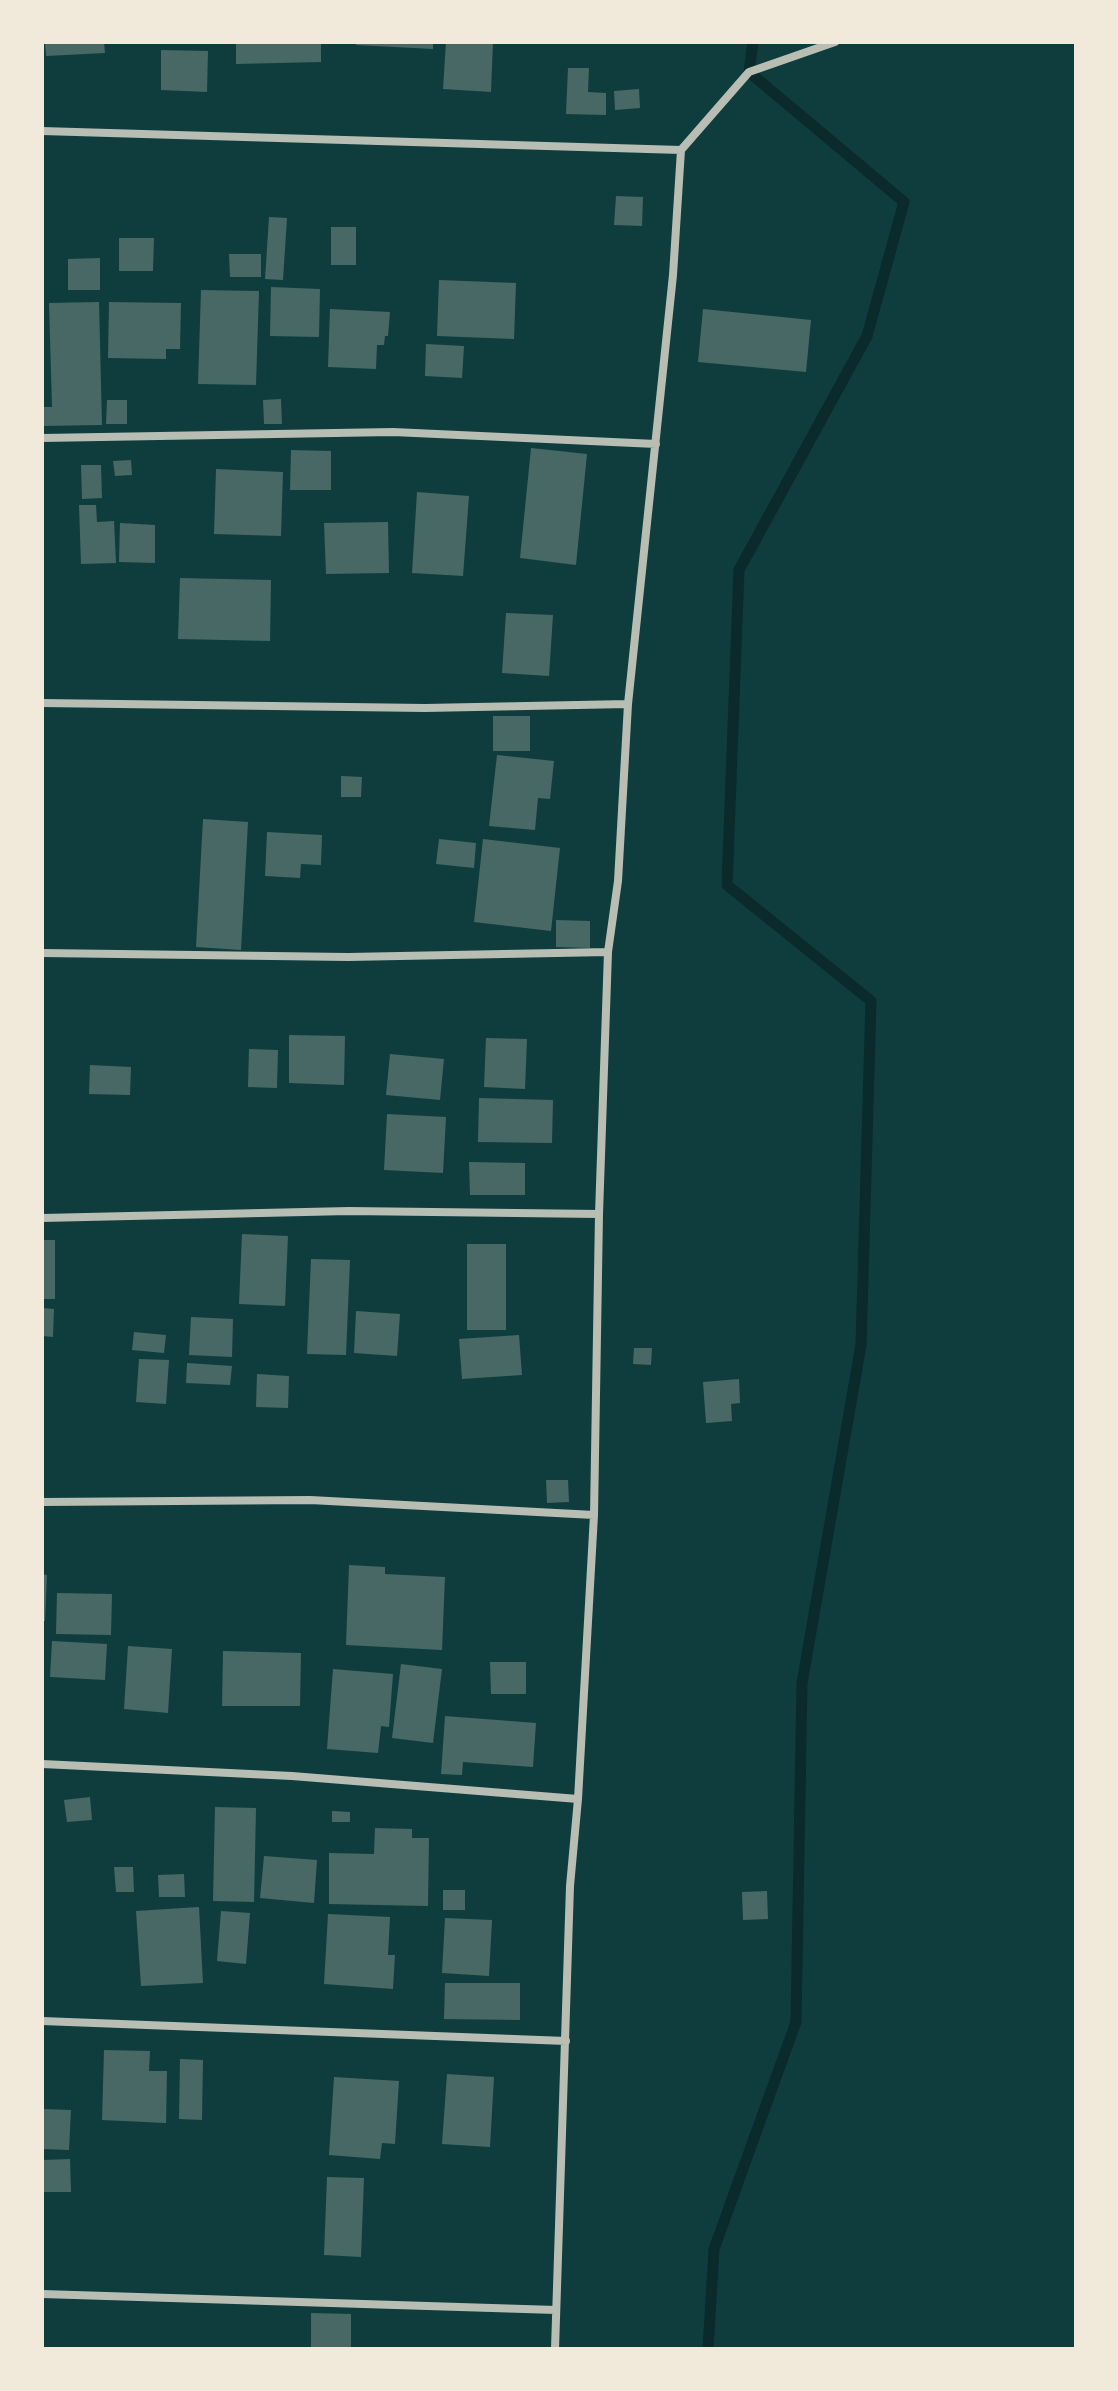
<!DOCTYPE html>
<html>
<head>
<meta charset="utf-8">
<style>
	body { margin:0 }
	#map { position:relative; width:1118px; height:2391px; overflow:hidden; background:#0f3d3e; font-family:"Public Sans",sans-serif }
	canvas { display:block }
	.frame { position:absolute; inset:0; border:44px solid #f1e9da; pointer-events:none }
</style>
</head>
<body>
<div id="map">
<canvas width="1118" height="2391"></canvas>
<div class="frame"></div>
</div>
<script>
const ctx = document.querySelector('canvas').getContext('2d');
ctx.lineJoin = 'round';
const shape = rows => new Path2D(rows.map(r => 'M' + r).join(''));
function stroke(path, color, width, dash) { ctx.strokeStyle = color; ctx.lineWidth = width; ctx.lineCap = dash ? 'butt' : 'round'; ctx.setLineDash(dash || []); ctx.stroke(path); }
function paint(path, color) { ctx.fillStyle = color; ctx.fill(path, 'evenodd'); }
stroke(shape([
	[708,2349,714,2249,796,2022,802,1683,861,1345,871,1001,727,885,739,570,867,336,904,202,749,72,753,42]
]), '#0a2a2b', 11);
paint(shape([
	[45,42,104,42,105,53,46,56],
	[236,42,321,42,321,62,236,64],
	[357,42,433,42,433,49,356,45],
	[446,42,493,42,491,92,443,89],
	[161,50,208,51,207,92,161,90],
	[568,68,589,68,588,92,606,93,606,115,566,114],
	[639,89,640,108,615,110,614,91],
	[616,196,643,197,642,226,614,225],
	[269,217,287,218,283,280,265,279],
	[331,227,356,227,356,265,331,265],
	[119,238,154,238,153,271,119,271],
	[229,254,261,254,261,277,230,277],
	[100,258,100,290,68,290,68,259],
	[439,280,516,283,514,339,437,336],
	[271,287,320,289,319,337,270,336],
	[201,290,259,291,256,385,198,384],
	[99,302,102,425,42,426,42,407,52,407,49,303],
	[109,302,181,303,180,349,166,349,166,359,108,358],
	[330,309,390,312,388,336,385,336,384,345,377,345,376,369,328,367],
	[703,309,811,320,806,372,698,362],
	[426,344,464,346,462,378,425,376],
	[281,399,282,424,264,424,263,400],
	[107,400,127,400,127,424,106,424],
	[531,448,587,454,576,565,520,558],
	[291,450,331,451,331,490,290,490],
	[131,460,132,475,115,476,113,461],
	[81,465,101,465,102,498,82,499],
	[216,469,283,472,281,536,214,534],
	[417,492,469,496,463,576,412,573],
	[79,505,96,505,97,522,114,521,116,563,81,564],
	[388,522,389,573,326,574,324,523],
	[120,523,155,525,155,563,119,562],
	[180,578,271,580,270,641,178,639],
	[506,613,553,615,549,676,502,673],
	[493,716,530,716,530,751,493,751],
	[497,755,554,761,550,799,538,798,535,830,489,826],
	[341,776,362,777,361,797,341,797],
	[203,819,248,822,241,950,196,947],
	[267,832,322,835,321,865,301,864,300,878,265,876],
	[439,839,476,843,474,868,436,864],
	[483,839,560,848,551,931,474,922],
	[556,920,590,921,590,948,556,947],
	[289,1035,345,1036,344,1085,289,1083],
	[486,1038,527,1039,525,1089,484,1087],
	[249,1049,278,1050,277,1088,248,1087],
	[390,1054,444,1059,440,1100,386,1095],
	[90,1065,131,1067,130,1095,89,1094],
	[479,1098,553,1100,552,1143,478,1142],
	[387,1114,446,1117,443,1173,384,1170],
	[469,1162,525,1163,525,1195,470,1195],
	[242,1234,288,1236,285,1306,239,1304],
	[42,1240,55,1240,55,1299,42,1299],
	[467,1244,506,1244,506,1330,467,1330],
	[311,1259,350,1260,346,1355,307,1354],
	[42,1308,54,1309,53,1337,42,1336],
	[356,1311,400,1314,397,1356,354,1353],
	[191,1317,233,1319,232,1357,189,1355],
	[134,1332,166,1335,164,1353,132,1350],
	[519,1335,522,1375,462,1379,459,1339],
	[634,1348,652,1348,651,1365,633,1364],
	[139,1359,169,1360,166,1404,136,1402],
	[187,1363,232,1366,230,1385,186,1383],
	[257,1374,289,1376,288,1408,256,1407],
	[739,1379,740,1403,731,1404,732,1421,706,1423,703,1382],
	[546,1480,568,1480,569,1502,547,1503],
	[349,1565,385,1567,385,1574,445,1577,442,1650,346,1645],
	[42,1574,47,1575,45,1621,42,1621],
	[57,1593,112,1594,111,1635,56,1634],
	[52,1641,107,1644,105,1680,50,1677],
	[128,1646,172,1649,168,1713,124,1709],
	[223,1651,301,1653,300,1706,222,1706],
	[490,1662,526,1662,526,1694,491,1694],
	[401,1664,442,1669,433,1743,392,1738],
	[333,1669,393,1674,389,1727,381,1726,378,1753,327,1749],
	[445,1716,536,1723,533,1767,463,1762,462,1775,441,1774],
	[90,1797,92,1820,67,1822,64,1800],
	[215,1807,256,1808,254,1902,213,1901],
	[332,1811,350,1812,350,1822,332,1822],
	[375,1828,412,1829,412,1838,429,1838,428,1906,329,1904,329,1853,374,1854],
	[264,1856,317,1860,314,1903,260,1898],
	[114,1867,133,1867,134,1892,116,1892],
	[184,1874,185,1897,159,1897,158,1875],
	[443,1890,465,1890,465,1910,443,1910],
	[767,1891,768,1919,743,1920,742,1892],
	[199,1907,203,1983,141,1986,136,1911],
	[221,1911,250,1913,246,1964,217,1961],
	[328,1914,390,1917,388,1955,395,1955,393,1989,324,1984],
	[445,1918,492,1920,489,1976,442,1973],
	[445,1983,520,1983,520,2020,444,2019],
	[104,2050,150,2051,149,2071,167,2071,166,2123,102,2120],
	[180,2059,203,2060,202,2120,179,2119],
	[447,2074,494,2077,490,2147,442,2144],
	[334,2077,399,2081,395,2144,382,2143,380,2159,329,2155],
	[42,2109,71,2110,69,2150,42,2149],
	[70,2159,71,2192,42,2192,42,2160],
	[327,2177,364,2178,361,2257,324,2255],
	[311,2313,351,2314,351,2349,311,2349]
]), '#486865');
stroke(shape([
	[42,131,681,150],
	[42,438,393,432,656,444],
	[42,703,425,708,628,704],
	[42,953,348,957,608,952],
	[42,1218,349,1211,599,1214],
	[42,1502,310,1500,594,1515],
	[42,1764,292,1776,578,1799],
	[42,2021,566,2041],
	[42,2294,556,2310],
	[555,2349,570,1886,578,1799,594,1515,599,1214,608,952,618,881,628,704,673,275,681,150,749,72,835,42]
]), '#b8beb3', 8);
</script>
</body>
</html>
